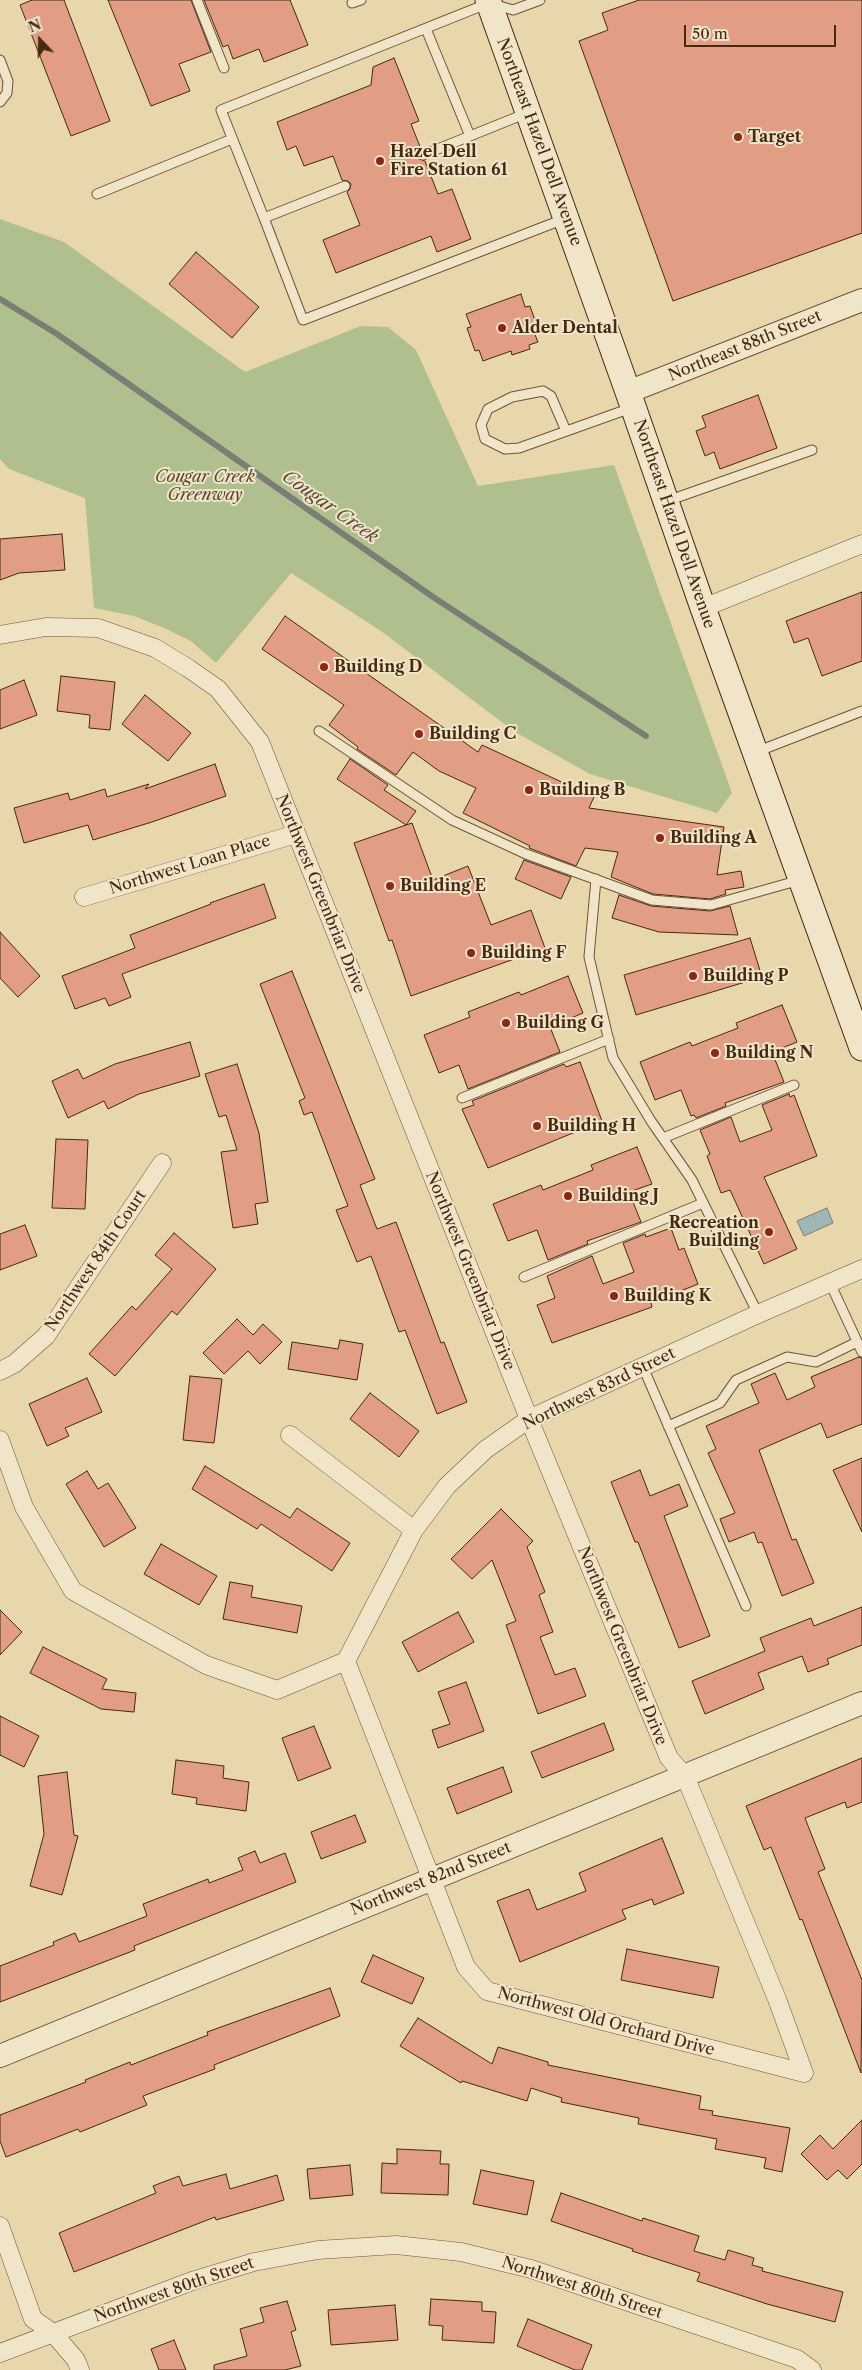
<!DOCTYPE html>
<html>
<head>
<meta charset="utf-8">
<style>
	body { margin:0 }
	#map { position:relative; width:862px; height:2370px; overflow:hidden; background:#e9d7ac; font-family:"Libre Caslon Text",serif }
	canvas { display:block }
	.north { position:absolute; left:15px; top:15px; width:50px; height:50px; -webkit-text-stroke:4px #f1e5c9; paint-order:stroke; rotate:339deg; font-size:14px; font-weight:700; line-height:20px; text-align:center; color:#452911 }
	.north::after { content:''; display:block; margin:auto; width:18px; height:22px; background:#452911; clip-path:polygon(50% 0,100% 100%,50% 72%,0 100%) }
	.scale { position:absolute; left:684px; top:25px; width:152px; height:22px; box-sizing:border-box; border:2px solid #452911; border-top:0; padding-left:6px; font-size:15px; line-height:18px; white-space:nowrap; color:#452911; -webkit-text-stroke:4px #f1e5c9; paint-order:stroke }
</style>
</head>
<body>
<div id="map">
<canvas width="862" height="2370"></canvas>
<div class="north">N</div>
<div class="scale">50 m</div>
</div>
<script>
const ctx = document.querySelector('canvas').getContext('2d');
ctx.lineJoin = 'round';
function paint(path, color) { ctx.fillStyle = color; ctx.fill(path, 'evenodd'); }
const shape = rows => new Path2D(rows.map(r => 'M' + r).join(''));
function stroke(path, color, width, dash) { ctx.strokeStyle = color; ctx.lineWidth = width; ctx.lineCap = dash ? 'butt' : 'round'; ctx.setLineDash(dash || []); ctx.stroke(path); }
function drawText(font, color, halo, rows, align = 'center') {
  ctx.font = font + ' "Libre Caslon Text",serif'; ctx.lineWidth = 4; ctx.setLineDash([]); ctx.textBaseline = 'middle'; ctx.strokeStyle = halo; ctx.fillStyle = color; for (const [text, x, y, turn = 0] of rows) {
    ctx.save(); ctx.translate(x, y); ctx.rotate((+turn || 0) * Math.PI / 180); ctx.textAlign = isNaN(turn) ? turn : align; if (halo) ctx.strokeText(text, 0, 0); ctx.fillText(text, 0, 0); ctx.restore();
  }
}
paint(shape([
	[0,219,64,242,245,372,361,326,388,327,416,350,478,486,614,465,732,793,717,813,590,774,515,732,381,631,291,573,216,663,191,641,164,628,134,616,94,608,85,498,9,469,0,459]
]), '#b0bf8e');
const water = shape([
	[827,1208,833,1223,804,1236,797,1221,827,1208]
]);
paint(water, '#9eb6b6');
stroke(water, '#7a7e74', 1);
stroke(shape([
	[0,299,57,334,436,599,646,736]
]), '#7a7e74', 6);
const building = shape([
	[32,0,64,0,110,121,71,136,20,5,32,0],
	[108,0,191,0,211,52,179,64,190,91,151,106,108,0],
	[204,0,290,0,308,45,264,62,259,49,233,59,228,45,223,47,204,0],
	[639,0,862,0,862,233,673,301,579,41,608,30,602,13,639,0],
	[394,58,419,121,411,124,421,149,417,154,417,158,425,161,438,194,452,189,471,239,437,252,431,236,336,273,323,240,360,225,347,192,350,189,351,184,348,181,342,180,333,156,304,166,296,146,287,150,277,122,371,85,373,67,394,58],
	[196,252,259,307,232,338,169,284,196,252],
	[521,294,525,307,530,306,538,329,533,330,538,342,529,345,530,349,512,355,511,351,483,361,479,350,475,351,467,328,471,327,466,314,521,294],
	[758,395,777,448,720,469,714,452,705,456,696,431,706,427,702,416,758,395],
	[62,534,65,570,19,573,0,580,0,539,62,534],
	[862,592,862,661,822,676,808,638,794,643,786,621,862,592],
	[285,616,478,752,482,745,594,797,589,808,724,827,717,875,741,871,744,887,725,890,726,894,710,899,653,894,611,877,618,852,585,848,576,866,529,848,530,846,463,813,476,788,439,771,413,752,396,775,357,749,358,747,329,725,344,705,262,649,285,616],
	[61,676,115,682,110,730,89,728,90,715,57,711,61,676],
	[24,680,37,715,0,729,0,690,24,680],
	[145,695,191,733,168,761,122,724,145,695],
	[350,759,388,785,384,790,416,811,406,825,412,823,433,880,468,866,491,925,531,910,545,948,411,996,392,940,389,941,354,843,406,825,337,779,350,759],
	[215,764,226,796,152,822,93,840,88,825,24,843,14,808,68,793,70,800,105,789,107,797,149,784,145,789,215,764],
	[524,860,571,877,561,899,515,879,524,860],
	[264,884,276,918,122,974,131,997,109,1006,105,998,75,1009,62,976,135,948,130,935,211,904,210,903,264,884],
	[619,895,651,906,710,911,730,906,738,935,659,932,612,918,619,895],
	[0,932,40,976,18,997,0,978,0,932],
	[750,938,762,977,636,1015,624,975,750,938],
	[292,971,375,1179,360,1185,377,1229,396,1222,441,1343,444,1342,467,1402,437,1414,405,1330,399,1332,371,1256,357,1262,336,1210,348,1206,312,1112,304,1115,299,1101,305,1098,260,984,292,971],
	[568,976,583,1013,550,1027,560,1052,468,1089,459,1065,439,1073,424,1035,470,1017,468,1012,519,992,521,995,568,976],
	[782,1005,797,1042,772,1052,784,1082,725,1103,726,1106,696,1118,694,1115,691,1116,681,1090,655,1100,640,1062,690,1042,692,1046,738,1028,736,1023,782,1005],
	[190,1042,200,1076,139,1094,108,1109,104,1101,68,1118,52,1081,78,1069,83,1079,115,1064,190,1042],
	[580,1062,602,1121,488,1168,462,1109,474,1105,472,1101,564,1064,566,1067,580,1062],
	[237,1064,259,1133,268,1202,255,1204,258,1224,233,1228,221,1152,237,1150,226,1115,219,1117,205,1074,237,1064],
	[789,1094,790,1097,794,1095,817,1156,764,1177,797,1249,764,1264,730,1190,721,1193,707,1156,710,1154,700,1130,731,1117,740,1142,772,1130,762,1105,789,1094],
	[56,1139,88,1140,85,1209,52,1208,56,1139],
	[637,1147,652,1184,629,1192,641,1222,587,1241,588,1244,548,1260,537,1230,508,1241,493,1204,541,1185,543,1190,593,1170,591,1165,637,1147],
	[25,1225,37,1256,0,1270,0,1234,25,1225],
	[671,1228,679,1250,684,1248,698,1284,651,1303,652,1307,552,1343,537,1305,555,1298,547,1276,592,1256,603,1284,634,1272,623,1243,645,1234,646,1237,671,1228],
	[174,1233,216,1269,177,1315,172,1311,115,1376,89,1354,132,1306,136,1310,172,1269,155,1255,174,1233],
	[237,1319,253,1335,263,1324,282,1342,260,1364,248,1351,224,1374,203,1353,237,1319],
	[340,1340,363,1344,357,1380,288,1369,292,1342,338,1349,340,1340],
	[859,1357,862,1358,862,1424,827,1438,821,1423,759,1450,792,1540,796,1539,814,1583,782,1596,762,1542,758,1543,754,1532,729,1542,720,1519,735,1513,708,1453,716,1449,706,1426,759,1403,751,1384,775,1373,787,1400,815,1387,811,1377,859,1357],
	[190,1376,222,1379,214,1443,183,1440,190,1376],
	[87,1378,102,1412,65,1428,69,1436,47,1446,29,1404,87,1378],
	[370,1393,419,1431,399,1457,350,1419,370,1393],
	[862,1458,862,1532,833,1470,862,1458],
	[205,1466,290,1518,297,1508,350,1543,332,1571,261,1524,257,1529,192,1489,205,1466],
	[640,1470,650,1496,679,1484,688,1506,664,1516,710,1636,679,1648,638,1542,635,1542,611,1482,640,1470],
	[87,1471,98,1489,108,1483,136,1528,104,1547,66,1484,87,1471],
	[501,1509,533,1541,527,1547,545,1592,539,1595,553,1632,540,1637,555,1675,575,1668,586,1696,538,1714,506,1625,516,1621,492,1560,472,1579,451,1559,501,1509],
	[161,1544,217,1576,199,1605,144,1574,161,1544],
	[230,1582,253,1586,251,1597,302,1606,297,1633,223,1619,230,1582],
	[862,1607,862,1645,827,1659,829,1664,808,1672,802,1656,758,1673,764,1689,705,1714,692,1681,765,1651,760,1638,811,1618,814,1626,862,1607],
	[0,1610,22,1632,0,1655,0,1610],
	[458,1612,474,1642,418,1672,402,1642,458,1612],
	[43,1647,107,1679,102,1689,136,1693,134,1712,101,1709,30,1673,43,1647],
	[466,1682,484,1731,438,1748,432,1730,450,1724,438,1692,466,1682],
	[0,1716,39,1736,24,1767,0,1755,0,1716],
	[604,1723,614,1750,542,1778,531,1752,604,1723],
	[314,1726,331,1768,298,1781,282,1738,314,1726],
	[862,1758,862,1802,847,1808,845,1802,805,1818,825,1869,818,1872,862,1980,861,2073,802,1919,800,1920,771,1847,764,1850,746,1806,862,1758],
	[176,1760,224,1766,223,1778,249,1782,246,1811,196,1804,197,1798,172,1794,176,1760],
	[503,1767,512,1792,457,1814,447,1788,503,1767],
	[67,1772,74,1835,78,1836,62,1895,30,1886,44,1834,38,1776,67,1772],
	[355,1815,366,1842,321,1859,311,1832,355,1815],
	[662,1838,684,1893,654,1905,652,1899,622,1910,626,1919,520,1962,497,1901,529,1889,537,1910,586,1891,579,1873,662,1838],
	[255,1851,260,1863,285,1853,296,1882,134,1946,135,1950,0,2002,0,1966,54,1945,53,1942,75,1933,79,1942,147,1916,143,1904,208,1879,209,1883,243,1870,238,1858,255,1851],
	[627,1949,719,1967,713,1998,621,1980,627,1949],
	[373,1955,424,1978,412,2004,361,1982,373,1955],
	[330,1988,340,2016,214,2065,215,2069,143,2096,147,2105,80,2132,78,2129,6,2157,0,2141,0,2115,86,2082,85,2080,130,2062,131,2065,208,2035,207,2032,330,1988],
	[418,2018,492,2064,498,2047,548,2062,548,2065,701,2096,699,2109,713,2111,712,2115,790,2128,782,2172,764,2168,766,2158,715,2149,717,2139,638,2124,639,2118,561,2102,562,2098,531,2088,527,2101,462,2081,461,2083,400,2046,418,2018],
	[862,2120,862,2164,847,2179,838,2170,827,2180,801,2154,820,2135,833,2149,862,2120],
	[397,2149,441,2151,440,2164,449,2164,448,2195,381,2193,382,2163,397,2164,397,2149],
	[350,2165,353,2195,310,2199,307,2169,350,2165],
	[481,2170,534,2181,527,2215,473,2204,481,2170],
	[226,2174,230,2189,277,2175,284,2200,216,2220,215,2217,74,2272,59,2233,156,2193,153,2186,179,2176,183,2186,226,2174],
	[561,2193,642,2221,643,2218,699,2236,694,2251,725,2260,728,2250,754,2258,752,2265,763,2268,762,2271,843,2292,835,2322,767,2304,697,2281,700,2273,632,2251,633,2249,551,2221,561,2193],
	[431,2299,482,2302,482,2311,496,2312,494,2343,442,2340,443,2326,429,2325,431,2299],
	[287,2301,296,2330,291,2332,301,2366,285,2370,214,2370,214,2365,247,2356,240,2329,264,2322,260,2308,287,2301],
	[395,2305,398,2340,331,2345,328,2310,395,2305],
	[528,2319,592,2345,582,2370,575,2370,517,2346,528,2319],
	[174,2340,186,2370,159,2370,151,2349,174,2340]
]);
paint(building, '#e29d85');
stroke(building, '#452911', 1);
const service = shape([
	[197,0,224,68],
	[352,3,361,0],
	[426,29,470,136],
	[0,60,8,81,7,93,0,102],
	[423,155,527,113],
	[345,186,264,218,221,110,489,3,513,10,540,0],
	[97,194,232,139],
	[264,218,303,320,564,219],
	[566,431,551,396,543,391,512,397,488,409,481,425,485,439,505,449,519,448,631,408],
	[667,501,812,450],
	[319,731,452,820,526,854,652,900,711,905,800,880],
	[756,752,862,711],
	[596,879,589,957,613,1058,651,1121,692,1180,758,1314],
	[462,1098,609,1039],
	[663,1138,794,1085],
	[524,1277,703,1203],
	[830,1283,862,1352],
	[643,1367,746,1606],
	[668,1426,720,1403,736,1380,787,1357,816,1362,857,1342]
]);
const minor = shape([
	[703,608,862,544],
	[0,635,46,627,98,628,155,648,188,668,218,689,260,742,529,1419,669,1758,685,1776,777,1999,804,2073],
	[84,897,296,834],
	[0,1371,14,1364,46,1336,162,1163],
	[290,1435,414,1530],
	[0,1440,24,1507,73,1591,206,1665,277,1690,346,1661,466,1967,487,1991,804,2073],
	[346,1661,414,1530,447,1486,485,1450,529,1419,758,1314,862,1269],
	[0,2226,33,2319,53,2333,76,2360,80,2370],
	[0,2353,195,2280,254,2262,318,2250,396,2245,461,2252,531,2269,797,2359,812,2370]
]);
const tertiary = shape([
	[628,392,862,300],
	[0,2056,862,1703]
]);
const secondary = shape([
	[488,0,628,392,703,608,862,1048]
]);
stroke(service, '#6e5438', 11);
stroke(minor, '#6e5438', 19);
stroke(tertiary, '#6e5438', 24);
stroke(secondary, '#452911', 27);
stroke(service, '#f1e5c9', 9);
stroke(minor, '#f1e5c9', 18);
stroke(tertiary, '#f1e5c9', 22);
stroke(secondary, '#f1e5c9', 25);
for (const [x, y, r, color] of [
	[738,137,5,"#8f2418"],
	[380,161,5,"#8f2418"],
	[502,328,5,"#8f2418"],
	[324,667,5,"#8f2418"],
	[419,734,5,"#8f2418"],
	[529,790,5,"#8f2418"],
	[660,838,5,"#8f2418"],
	[390,886,5,"#8f2418"],
	[471,953,5,"#8f2418"],
	[693,976,5,"#8f2418"],
	[506,1023,5,"#8f2418"],
	[715,1053,5,"#8f2418"],
	[537,1126,5,"#8f2418"],
	[568,1196,5,"#8f2418"],
	[769,1232,5,"#8f2418"],
	[614,1296,5,"#8f2418"]
]) { const dot = new Path2D(); dot.arc(x, y, r, 0, 2 * Math.PI); ctx.fillStyle = color; ctx.fill(dot); stroke(dot, '#f1e5c9', 2); }
drawText('bold 16px', '#452911', '#f1e5c9', [
	["Target",748,137],
	["Hazel Dell",390,152],
	["Fire Station 61",390,170],
	["Alder Dental",512,328],
	["Building D",334,667],
	["Building C",429,734],
	["Building B",539,790],
	["Building A",670,838],
	["Building E",400,886],
	["Building F",481,953],
	["Building P",703,976],
	["Building G",516,1023],
	["Building N",725,1053],
	["Building H",547,1126],
	["Building J",578,1196],
	["Recreation",759,1223,"right"],
	["Building",759,1241,"right"],
	["Building K",624,1296]
], 'left');
drawText('16px', '#452911', '#f1e5c9', [
	["Northeast Hazel Dell Avenue",539,142,70],
	["Northeast 88th Street",745,346,-22],
	["Northeast Hazel Dell Avenue",674,524,71],
	["Northwest Loan Place",190,865,-17],
	["Northwest Greenbriar Drive",320,894,68],
	["Northwest 84th Court",96,1261,-56],
	["Northwest Greenbriar Drive",470,1271,68],
	["Northwest 83rd Street",599,1389,-26],
	["Northwest Greenbriar Drive",622,1646,68],
	["Northwest 82nd Street",431,1879,-22],
	["Northwest Old Orchard Drive",606,2022,15],
	["Northwest 80th Street",582,2288,18],
	["Northwest 80th Street",174,2290,-19]
]);
drawText('italic 16px', '#5a472a', '#f1e5c9', [
	["Cougar Creek",205,477],
	["Greenway",205,495]
]);
drawText('italic 18px', '#5b4c3a', '#f1e5c9', [
	["Cougar Creek",330,507,35]
]);
</script>
</body>
</html>
